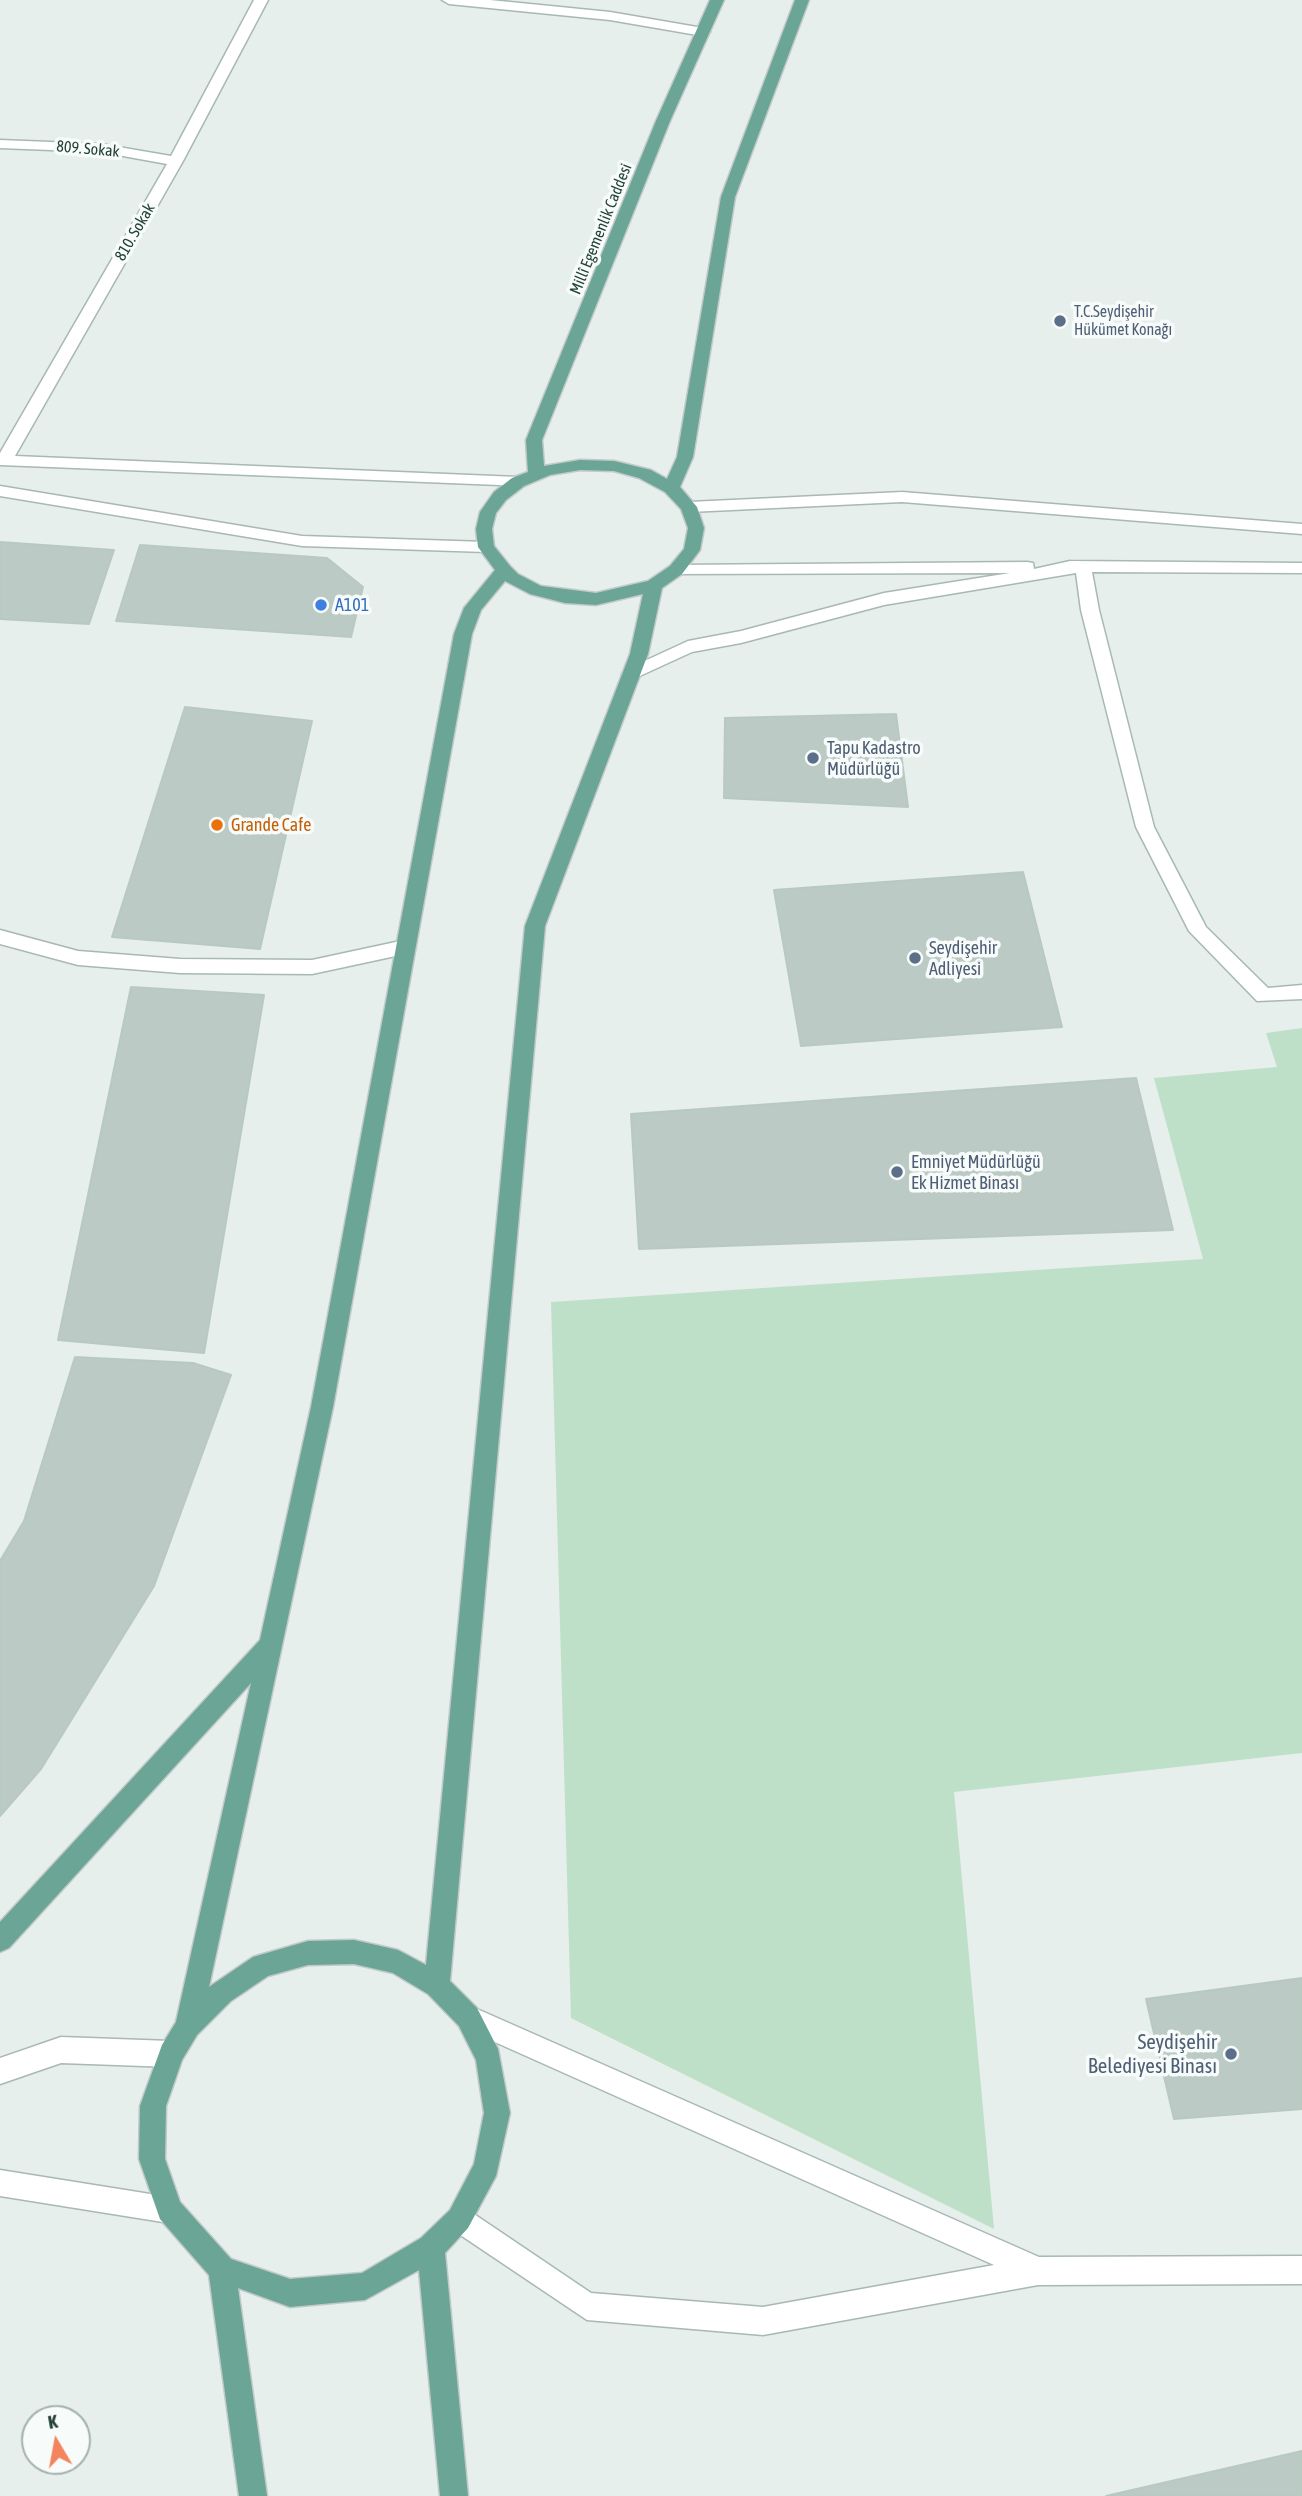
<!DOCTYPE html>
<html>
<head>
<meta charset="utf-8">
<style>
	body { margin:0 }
	#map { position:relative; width:1302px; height:2496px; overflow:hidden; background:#e6efeb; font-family:"Asap Condensed",sans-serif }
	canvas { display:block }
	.north { position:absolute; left:21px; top:2405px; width:70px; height:70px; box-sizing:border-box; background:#f7fbf9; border:2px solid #a3b1ad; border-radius:50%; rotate:350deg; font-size:19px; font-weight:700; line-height:28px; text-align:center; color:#24423a }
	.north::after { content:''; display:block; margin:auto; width:24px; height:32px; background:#f4845f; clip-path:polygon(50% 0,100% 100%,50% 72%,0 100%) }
</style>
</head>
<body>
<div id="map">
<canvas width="1302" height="2496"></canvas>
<div class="north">K</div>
</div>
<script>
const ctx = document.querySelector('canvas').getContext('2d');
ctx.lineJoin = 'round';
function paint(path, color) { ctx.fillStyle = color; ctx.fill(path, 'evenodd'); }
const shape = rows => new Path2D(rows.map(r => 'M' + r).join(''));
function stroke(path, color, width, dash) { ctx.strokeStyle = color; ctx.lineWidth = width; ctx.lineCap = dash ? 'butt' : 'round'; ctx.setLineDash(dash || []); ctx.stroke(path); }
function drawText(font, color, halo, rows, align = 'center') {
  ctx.font = font + ' "Asap Condensed",sans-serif'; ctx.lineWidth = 7; ctx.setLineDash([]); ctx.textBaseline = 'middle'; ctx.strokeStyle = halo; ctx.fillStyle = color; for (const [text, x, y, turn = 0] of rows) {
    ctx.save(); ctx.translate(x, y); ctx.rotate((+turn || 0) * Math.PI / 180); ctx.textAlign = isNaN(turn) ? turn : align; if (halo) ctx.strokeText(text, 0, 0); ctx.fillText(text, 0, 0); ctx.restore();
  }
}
paint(shape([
	[1302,1028,1302,1753,954,1792,994,2229,571,2018,551,1302,1203,1259,1154,1078,1277,1067,1266,1033]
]), '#bfe0c8');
const building = shape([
	[0,542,114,550,89,624,0,619,0,542],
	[140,545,327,558,363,587,351,637,116,621,140,545],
	[185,707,312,721,260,949,112,937,185,707],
	[896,714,908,807,724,798,725,718,896,714],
	[1023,872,1062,1027,801,1046,774,890,1023,872],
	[131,987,264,995,204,1353,58,1340,131,987],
	[1136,1078,1173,1230,639,1249,631,1114,1136,1078],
	[75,1357,193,1363,231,1375,154,1586,41,1769,0,1816,0,1561,24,1521,75,1357],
	[1302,1978,1302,2109,1174,2119,1146,1999,1302,1978],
	[1302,2451,1302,2496,1106,2496,1302,2451]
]);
paint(building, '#bbcac4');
stroke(building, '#b8c9c2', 2);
const minor = shape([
	[254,0,268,0,183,161,15,456,518,477,526,482,524,486,0,465,0,453,167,164,101,152,0,148,0,140,101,144,171,156,254,0],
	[442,0,490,0,610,12,703,28,710,32,703,36,610,20,449,4,442,0],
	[0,486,302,536,486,542,494,547,486,552,302,546,0,496,0,486],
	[902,492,1302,524,1302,534,902,502,689,512,681,507,689,502,902,492],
	[1070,561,1302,563,1302,573,1092,572,1099,610,1154,827,1206,927,1268,988,1302,985,1302,999,1257,1001,1189,931,1136,827,1081,610,1076,573,884,605,741,643,692,652,631,680,622,674,625,670,688,641,741,631,884,593,1010,573,670,574,668,570,670,566,676,565,1027,562,1033,563,1034,569,1070,561],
	[0,930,78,951,180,959,312,960,405,940,415,947,405,954,312,974,180,973,78,965,0,944,0,930],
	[468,2005,1039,2257,1302,2256,1302,2284,1038,2285,763,2335,587,2320,450,2228,446,2219,450,2210,459,2206,468,2210,591,2293,763,2307,994,2265,459,2026,455,2017,459,2008,468,2005],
	[61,2037,171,2041,180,2045,184,2054,180,2063,171,2067,61,2063,0,2084,0,2058,61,2037],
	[0,2170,169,2197,178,2201,182,2210,178,2219,169,2223,0,2196,0,2170]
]);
const major = shape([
	[710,0,724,0,670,121,542,440,544,466,580,460,614,461,651,470,667,479,677,457,721,197,795,0,809,0,735,197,693,457,680,487,697,507,704,528,700,550,682,574,662,588,648,654,545,926,450,1981,477,2008,498,2049,510,2113,496,2176,468,2228,445,2253,468,2496,440,2496,419,2270,365,2300,290,2307,238,2288,267,2496,239,2496,209,2275,160,2219,139,2159,140,2106,162,2045,176,2022,251,1683,9,1948,0,1952,0,1922,260,1640,311,1407,454,634,464,608,495,570,478,547,476,529,480,512,494,492,512,478,528,472,526,440,656,121,710,0],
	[580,470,614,471,639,478,665,492,681,509,688,528,684,549,670,566,648,581,596,593,541,586,518,574,510,566,494,546,492,529,496,513,506,500,524,486,550,475,580,470],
	[505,581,530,594,565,603,596,605,643,594,630,654,525,926,426,1965,398,1950,354,1940,308,1941,253,1957,209,1987,333,1407,472,634,481,610,505,581],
	[354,1964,393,1973,428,1994,459,2026,476,2060,484,2113,474,2164,450,2210,421,2238,362,2273,290,2279,231,2259,180,2202,165,2159,166,2106,182,2060,197,2035,231,2001,268,1976,308,1965,354,1964]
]);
stroke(minor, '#a8b8b2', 3);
stroke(major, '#c2cac8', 3);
paint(minor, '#fff');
paint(major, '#6aa596');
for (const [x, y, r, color] of [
	[1060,321,7,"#5c6f8a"],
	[321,605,7,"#3f7fe0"],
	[813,758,7,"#5c6f8a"],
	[217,825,7,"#e8710a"],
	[915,958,7,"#5c6f8a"],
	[897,1172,7,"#5c6f8a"],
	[1231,2054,7,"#5c6f8a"]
]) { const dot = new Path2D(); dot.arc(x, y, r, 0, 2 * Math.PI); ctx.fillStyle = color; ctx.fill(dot); stroke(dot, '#f7fbf9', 2.5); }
drawText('16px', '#24423a', '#f7fbf9', [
	["809. Sokak",88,149,5],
	["Millî Egemenlik Caddesi",601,229,-68],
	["810. Sokak",135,232,-60]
]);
drawText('16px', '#4e5e75', '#f7fbf9', [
	["T.C.Seydişehir",1074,312],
	["Hükümet Konağı",1074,330]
], 'left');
drawText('18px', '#366cbe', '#f7fbf9', [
	["A101",335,605]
], 'left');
drawText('18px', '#4e5e75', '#f7fbf9', [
	["Tapu Kadastro",827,748],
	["Müdürlüğü",827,769],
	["Seydişehir",929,948],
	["Adliyesi",929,969],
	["Emniyet Müdürlüğü",911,1162],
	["Ek Hizmet Binası",911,1183]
], 'left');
drawText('18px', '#c56008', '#f7fbf9', [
	["Grande Cafe",231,825]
], 'left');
drawText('21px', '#4e5e75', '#f7fbf9', [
	["Seydişehir",1217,2042],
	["Belediyesi Binası",1217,2066]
], 'right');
</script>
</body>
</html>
